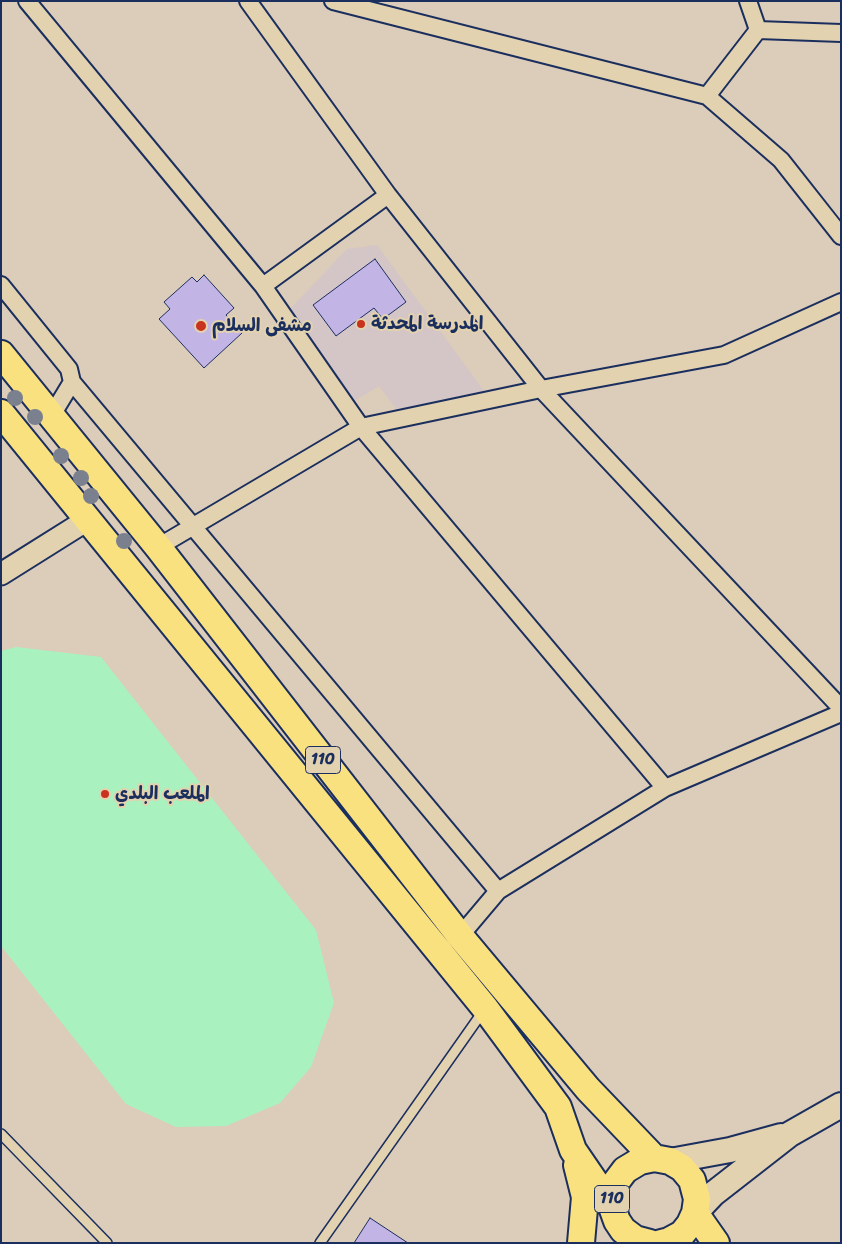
<!DOCTYPE html>
<html>
<head>
<meta charset="utf-8">
<style>
	body { margin:0 }
	#map { position:relative; width:842px; height:1244px; overflow:hidden; background:#dcccba; font-family:Sriracha,sans-serif }
	canvas { display:block }
	.frame { position:absolute; inset:0; border:2px solid #1b2f5e; pointer-events:none }
</style>
</head>
<body>
<div id="map">
<canvas width="842" height="1244"></canvas>
<div class="frame"></div>
</div>
<script>
const ctx = document.querySelector('canvas').getContext('2d');
ctx.lineJoin = 'round';
function paint(path, color) { ctx.fillStyle = color; ctx.fill(path, 'evenodd'); }
const shape = rows => new Path2D(rows.map(r => 'M' + r).join(''));
function stroke(path, color, width, dash) { ctx.strokeStyle = color; ctx.lineWidth = width; ctx.lineCap = dash ? 'butt' : 'round'; ctx.setLineDash(dash || []); ctx.stroke(path); }
function drawText(font, color, halo, rows, align = 'center') {
  ctx.font = font + ' Sriracha,"Playpen Sans Arabic",sans-serif'; ctx.lineWidth = 4; ctx.setLineDash([]); ctx.textBaseline = 'middle'; ctx.strokeStyle = halo; ctx.fillStyle = color; for (const [text, x, y, turn = 0] of rows) {
    ctx.save(); ctx.translate(x, y); ctx.rotate((+turn || 0) * Math.PI / 180); ctx.textAlign = isNaN(turn) ? turn : align; if (halo) ctx.strokeText(text, 0, 0); ctx.fillText(text, 0, 0); ctx.restore();
  }
}
paint(shape([
	[377,245,495,406,407,423,379,386,346,406,286,339,290,309,347,249]
]), '#d4c5c7');
paint(shape([
	[16,647,101,657,316,930,334,1003,311,1067,280,1103,226,1126,176,1127,126,1104,1,946,1,651]
]), '#a9f2bf');
const building = shape([
	[375,259,406,302,383,319,374,308,336,336,313,305,375,259],
	[204,275,234,308,226,315,242,333,204,368,159,319,170,309,164,302,192,277,197,282,204,275],
	[370,1218,408,1243,354,1243,370,1218]
]);
paint(building, '#c2b4e5');
stroke(building, '#1b2f5e', 1);
const service = shape([
	[1,1134,107,1243],
	[320,1243,484,1010]
]);
const minor = shape([
	[27,1,263,286,361,427,665,788],
	[248,1,388,195,541,389,841,708],
	[333,1,707,96,781,160,841,236],
	[748,1,758,30],
	[707,96,758,30,841,33],
	[1,285,69,369,72,382,52,415],
	[263,286,388,195],
	[72,382,498,891],
	[158,547,361,427,541,389,724,355,841,302],
	[460,936,498,891,665,788,841,713]
]);
const tertiary = shape([
	[1,574,87,520]
]);
const secondary = shape([
	[670,1161,730,1150,781,1136],
	[695,1213,713,1194,790,1134,841,1105]
]);
const primary = shape([
	[1,354,158,547,460,936,588,1089,654,1158],
	[1,413,485,1008,558,1107,573,1150,612,1207],
	[577,1165,585,1197,581,1243],
	[695,1213,716,1243],
	[650,1243,635,1239,623,1230,617,1221,612,1207,612,1197,616,1182,625,1170,640,1161,654,1158,670,1161,682,1168,692,1180,697,1199,695,1213,690,1224,682,1234,669,1241,661,1243]
]);
stroke(service, '#1b2f5e', 12);
stroke(minor, '#1b2f5e', 20);
stroke(tertiary, '#1b2f5e', 25);
stroke(secondary, '#1b2f5e', 28);
stroke(primary, '#1b2f5e', 30);
stroke(service, '#e3d2af', 9);
stroke(minor, '#e3d2af', 16);
stroke(tertiary, '#e3d2af', 21);
stroke(secondary, '#e3d2af', 24);
stroke(primary, '#fae180', 26);
ctx.fillStyle = '#7a808d';
for (const [x, y] of [
	[15,398],
	[35,417],
	[61,456],
	[81,478],
	[91,496],
	[124,541]
]) { ctx.beginPath(); ctx.arc(x, y, 8, 0, 2 * Math.PI); ctx.fill(); }
for (const [x, y, r, color] of [
	[361,324,5,"#c8321e"],
	[201,326,6,"#c8321e"],
	[105,794,5,"#c8321e"]
]) { const dot = new Path2D(); dot.arc(x, y, r, 0, 2 * Math.PI); ctx.fillStyle = color; ctx.fill(dot); stroke(dot, '#e3d2af', 2); }
for (const [x, y, w] of [
	[323,760,35],
	[612,1199,35]
]) { const box = new Path2D(); box.roundRect(x - w / 2, y - 13.5, w, 27, 4); ctx.fillStyle = '#e3d2af'; ctx.fill(box); stroke(box, '#1b2f5e', 1); }
drawText('bold 16px', '#1b2f5e', null, [
	["110",323,760],
	["110",612,1199]
]);
drawText('bold 18px', '#1b2f5e', '#e3d2af', [
	["المدرسة المحدثة",371,324],
	["مشفى السلام",212,326],
	["الملعب البلدي",115,794]
], 'left');
</script>
</body>
</html>
